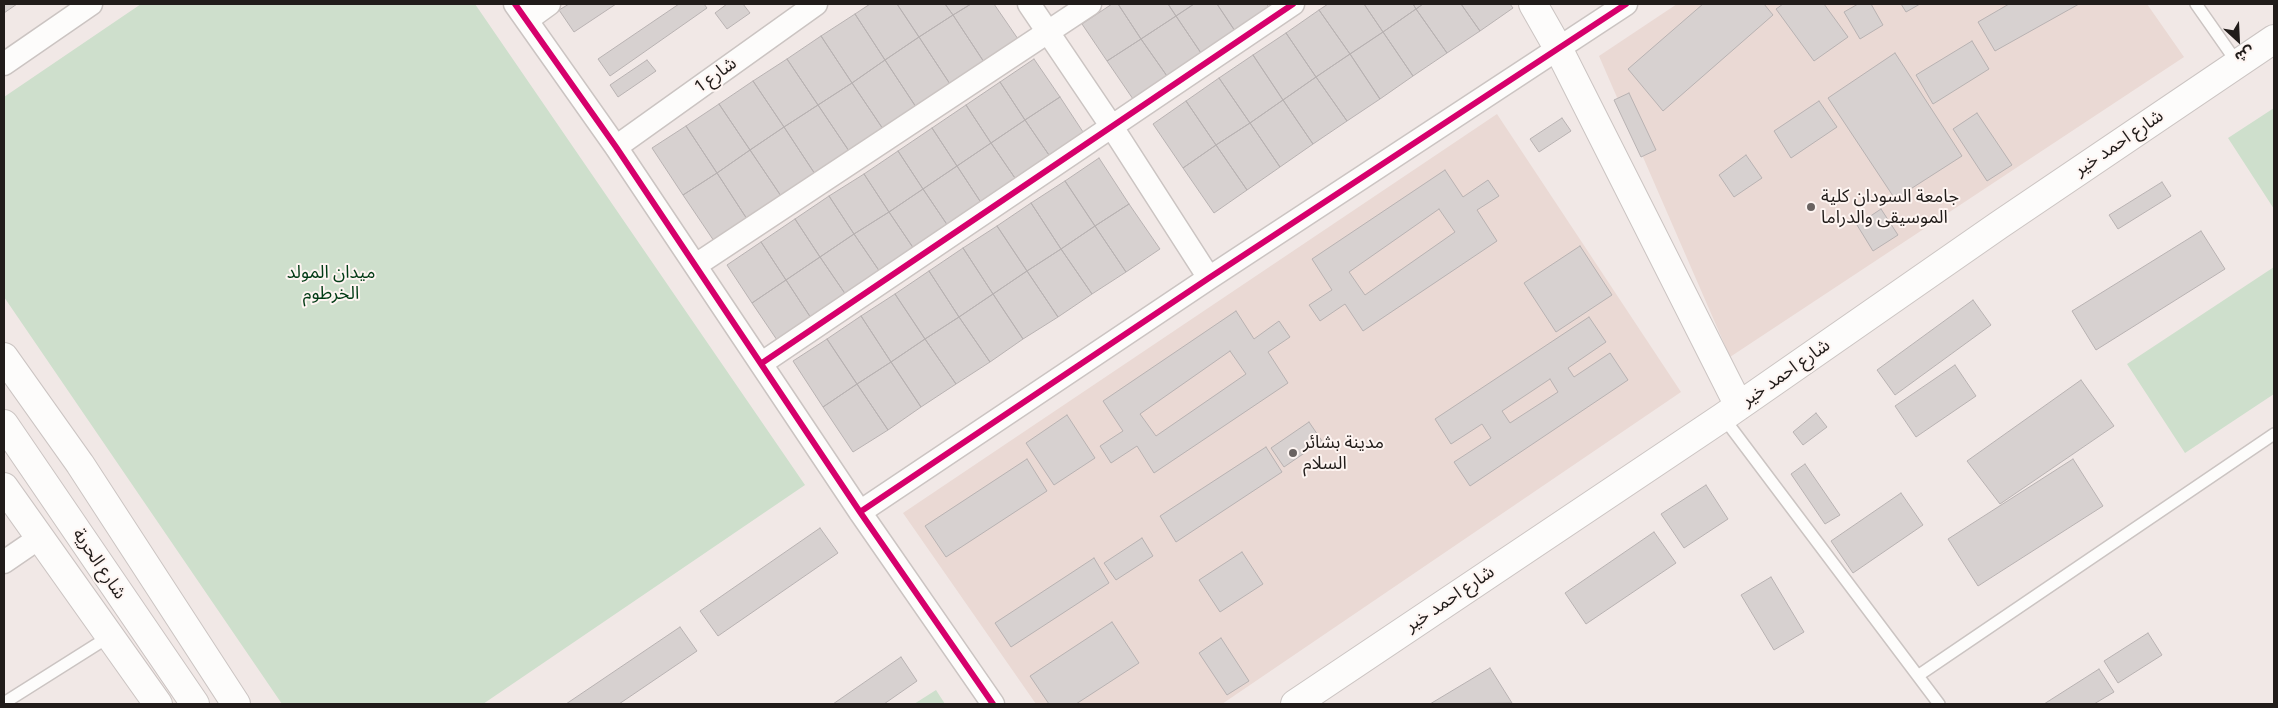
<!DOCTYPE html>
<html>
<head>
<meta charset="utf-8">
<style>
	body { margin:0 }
	#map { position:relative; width:2278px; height:708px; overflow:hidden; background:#f1e8e6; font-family:"Fira Sans Condensed","Noto Sans Arabic",sans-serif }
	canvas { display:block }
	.frame { position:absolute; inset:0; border:5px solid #211c1a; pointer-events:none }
	.north { position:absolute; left:2213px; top:15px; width:50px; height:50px; -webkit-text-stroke:4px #fef5f2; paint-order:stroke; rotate:155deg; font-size:14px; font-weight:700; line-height:20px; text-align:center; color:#211c1a }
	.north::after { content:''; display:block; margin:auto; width:18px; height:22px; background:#211c1a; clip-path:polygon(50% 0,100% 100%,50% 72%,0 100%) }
</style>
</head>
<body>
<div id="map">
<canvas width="2278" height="708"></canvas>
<div class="frame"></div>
<div class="north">ش</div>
</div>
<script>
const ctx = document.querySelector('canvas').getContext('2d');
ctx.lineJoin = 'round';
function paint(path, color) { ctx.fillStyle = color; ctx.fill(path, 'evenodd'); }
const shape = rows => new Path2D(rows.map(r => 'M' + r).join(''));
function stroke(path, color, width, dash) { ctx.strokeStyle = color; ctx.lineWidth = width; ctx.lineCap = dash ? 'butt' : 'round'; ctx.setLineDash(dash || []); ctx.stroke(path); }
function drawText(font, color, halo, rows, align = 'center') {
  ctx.font = font + ' "Fira Sans Condensed","Noto Sans Arabic",sans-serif'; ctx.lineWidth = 4; ctx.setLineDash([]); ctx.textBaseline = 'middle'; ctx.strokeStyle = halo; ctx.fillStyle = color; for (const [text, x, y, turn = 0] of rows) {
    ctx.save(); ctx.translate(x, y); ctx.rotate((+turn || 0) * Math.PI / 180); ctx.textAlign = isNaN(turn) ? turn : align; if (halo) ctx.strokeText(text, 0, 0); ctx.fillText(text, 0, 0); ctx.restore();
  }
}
paint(shape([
	[1677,4,2147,4,2184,57,1730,357,1599,56],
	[1497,114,1681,392,1222,704,1036,704,903,513]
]), '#ead9d4');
paint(shape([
	[141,4,475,4,805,485,483,704,282,704,4,297,4,97],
	[2274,108,2274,209,2228,138],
	[2274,267,2274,394,2185,453,2127,364],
	[936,690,945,704,914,704]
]), '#cedfcc');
const building = shape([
	[4,4,17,4,4,13,4,4],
	[569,4,616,4,574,32,559,10,569,4],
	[679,4,704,4,707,8,610,76,598,59,679,4],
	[727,4,743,4,750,13,727,29,715,13,727,4],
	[870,4,897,4,919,37,885,60,855,14,870,4],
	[897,4,945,4,953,15,919,37,897,4],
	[945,4,971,4,953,15,945,4],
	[971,4,994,4,1018,39,984,62,953,15,971,4],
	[1112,4,1118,4,1141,39,1107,61,1082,24,1112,4],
	[1118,4,1168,4,1176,16,1141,39,1118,4],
	[1168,4,1194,4,1176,16,1168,4],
	[1194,4,1217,4,1235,31,1201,53,1176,16,1194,4],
	[1217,4,1267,4,1269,8,1235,31,1217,4],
	[1328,4,1364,4,1383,32,1350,54,1319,10,1328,4],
	[1364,4,1413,4,1416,9,1383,32,1364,4],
	[1413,4,1423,4,1416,9,1413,4],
	[1423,4,1461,4,1480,31,1447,53,1416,9,1423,4],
	[1461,4,1510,4,1513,8,1480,31,1461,4],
	[1703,4,1764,4,1773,15,1663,111,1628,69,1703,4],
	[1783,4,1824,4,1848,37,1814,61,1776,9,1783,4],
	[1858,4,1871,4,1883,25,1860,39,1844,12,1858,4],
	[1901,4,1920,4,1906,12,1901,4],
	[2009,4,2079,4,1995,51,1978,22,2009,4],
	[1416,9,1447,53,1413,76,1383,32,1416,9],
	[1319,10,1350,54,1316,77,1286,33,1319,10],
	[855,14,885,60,852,83,821,36,855,14],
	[953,15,984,62,950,84,919,37,953,15],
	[1176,16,1201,53,1167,76,1141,39,1176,16],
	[1383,32,1413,76,1380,99,1350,54,1383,32],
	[1286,33,1316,77,1283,100,1253,55,1286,33],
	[821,36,852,83,818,105,787,59,821,36],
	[919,37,950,84,916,107,885,60,919,37],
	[1141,39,1167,76,1133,99,1107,61,1141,39],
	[1972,41,1989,69,1933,104,1916,75,1972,41],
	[1895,53,1962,156,1895,199,1828,98,1895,53],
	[1350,54,1380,99,1347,121,1316,77,1350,54],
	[1253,55,1283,100,1250,123,1219,78,1253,55],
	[787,59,818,105,784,127,753,81,787,59],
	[1034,59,1060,97,1025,120,1000,82,1034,59],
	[647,60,656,71,618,97,610,85,647,60],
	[885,60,916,107,883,129,852,83,885,60],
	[1316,77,1347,121,1313,144,1283,100,1316,77],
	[1219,78,1250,123,1216,145,1186,101,1219,78],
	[753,81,784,127,750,150,719,104,753,81],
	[1000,82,1025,120,991,143,966,105,1000,82],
	[852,83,883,129,849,151,818,105,852,83],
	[1629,93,1656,150,1641,157,1614,100,1629,93],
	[1060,97,1085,135,1051,158,1025,120,1060,97],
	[1283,100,1313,144,1280,167,1250,123,1283,100],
	[1186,101,1216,145,1183,168,1153,124,1186,101],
	[1819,101,1837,127,1791,158,1774,131,1819,101],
	[719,104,750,150,717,173,686,126,719,104],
	[818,105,849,151,815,174,784,127,818,105],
	[966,105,991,143,957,166,932,128,966,105],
	[1977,113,2012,165,1987,181,1953,129,1977,113],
	[1562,118,1571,131,1539,152,1530,139,1562,118],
	[1025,120,1051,158,1017,181,991,143,1025,120],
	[1250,123,1280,167,1247,190,1216,145,1250,123],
	[686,126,717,173,683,195,652,148,686,126],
	[784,127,815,174,781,196,750,150,784,127],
	[932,128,957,166,923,189,898,151,932,128],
	[991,143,1017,181,982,204,957,166,991,143],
	[1216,145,1247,190,1214,213,1183,168,1216,145],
	[750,150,781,196,747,219,717,173,750,150],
	[898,151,923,189,889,212,864,174,898,151],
	[1746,155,1762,178,1734,197,1719,175,1746,155],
	[1099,158,1129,204,1095,226,1065,181,1099,158],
	[957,166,982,204,948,226,923,189,957,166],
	[1445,170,1463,197,1488,180,1499,196,1477,210,1497,241,1363,331,1345,304,1320,321,1309,305,1332,290,1312,259,1445,170],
	[1439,209,1455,232,1365,295,1349,272,1439,209],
	[717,173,747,219,714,241,683,195,717,173],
	[864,174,889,212,854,234,829,196,864,174],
	[1065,181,1095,226,1061,249,1031,203,1065,181],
	[2162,182,2171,196,2118,229,2109,215,2162,182],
	[923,189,948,226,914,249,889,212,923,189],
	[829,196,854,234,820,257,795,219,829,196],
	[1031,203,1061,249,1027,271,997,226,1031,203],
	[1129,204,1160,249,1126,272,1095,226,1129,204],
	[1881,209,1898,235,1873,251,1857,225,1881,209],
	[889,212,914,249,880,272,854,234,889,212],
	[795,219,820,257,786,280,761,242,795,219],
	[997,226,1027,271,993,294,963,248,997,226],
	[1095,226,1126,272,1092,294,1061,249,1095,226],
	[2201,231,2225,269,2096,350,2072,311,2201,231],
	[854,234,880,272,846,295,820,257,854,234],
	[761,242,786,280,752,303,727,265,761,242],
	[1580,246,1612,295,1556,332,1524,283,1580,246],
	[963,248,993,294,959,317,929,271,963,248],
	[1061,249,1092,294,1058,317,1027,271,1061,249],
	[820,257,846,295,811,318,786,280,820,257],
	[929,271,959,317,925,339,895,294,929,271],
	[1027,271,1058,317,1023,339,993,294,1027,271],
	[786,280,811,318,777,340,752,303,786,280],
	[895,294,925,339,891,362,861,316,895,294],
	[993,294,1023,339,990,362,959,317,993,294],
	[1973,300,1991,325,1895,395,1877,370,1973,300],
	[1236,311,1254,339,1279,321,1290,337,1268,352,1288,383,1154,473,1137,446,1111,463,1100,446,1123,431,1103,401,1236,311],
	[1230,351,1246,374,1156,436,1140,414,1230,351],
	[861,316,891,362,857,384,827,339,861,316],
	[959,317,990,362,956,384,925,339,959,317],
	[1589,317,1606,342,1568,368,1574,377,1610,353,1628,380,1470,486,1454,462,1491,438,1482,424,1451,444,1435,419,1589,317],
	[1550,379,1558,392,1510,423,1502,411,1550,379],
	[827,339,857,384,823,407,793,361,827,339],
	[925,339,956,384,921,407,891,362,925,339],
	[891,362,921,407,888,430,857,384,891,362],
	[1955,365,1976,396,1916,437,1895,406,1955,365],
	[2081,380,2114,426,2000,504,1967,461,2081,380],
	[857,384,888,430,853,452,823,407,857,384],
	[1816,413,1827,427,1803,445,1793,432,1816,413],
	[1067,415,1095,458,1054,485,1026,443,1067,415],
	[1309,422,1322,441,1284,467,1271,448,1309,422],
	[1266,447,1282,472,1176,542,1160,516,1266,447],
	[1027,459,1047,491,946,557,925,526,1027,459],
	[2073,459,2103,506,1978,586,1948,539,2073,459],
	[1805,464,1840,515,1825,524,1791,474,1805,464],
	[1706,485,1728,519,1684,548,1661,514,1706,485],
	[1901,493,1923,525,1853,573,1831,541,1901,493],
	[820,528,838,553,718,636,700,611,820,528],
	[1654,532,1676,563,1586,624,1565,593,1654,532],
	[1142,538,1153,556,1116,580,1104,563,1142,538],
	[1242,552,1263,584,1220,612,1199,580,1242,552],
	[1094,558,1109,583,1011,647,995,623,1094,558],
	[1771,577,1804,632,1774,650,1741,595,1771,577],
	[1112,622,1139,663,1076,704,1049,704,1030,676,1112,622],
	[680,627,697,651,619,704,566,704,680,627],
	[2148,633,2162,655,2118,683,2104,661,2148,633],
	[1221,638,1249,681,1227,695,1199,653,1221,638],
	[901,657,917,681,884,704,833,704,901,657],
	[1490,668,1512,703,1430,704,1490,668],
	[2099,669,2114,692,2094,704,2044,704,2099,669]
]);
paint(building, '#d7d1d0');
stroke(building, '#b8b2b2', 1);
const lane = shape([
	[2196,4,2238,64],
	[1723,417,1939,704],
	[1919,675,2274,434],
	[4,703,99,643]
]);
const street = shape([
	[515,4,616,147,860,512,993,704],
	[1029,4,1112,127,1209,278],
	[527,20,549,4],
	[4,64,91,4],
	[616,147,816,4],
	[696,265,1090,4],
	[762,363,1293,4],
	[860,512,1209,278,1626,4],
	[4,562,39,538]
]);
const secondary = shape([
	[1533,4,1558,48,1739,406],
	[4,357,80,464,236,704],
	[1295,704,1723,417,1999,225,2274,39]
]);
const primary = shape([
	[4,424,195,704],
	[4,487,158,704]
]);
stroke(lane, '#cbc4c2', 14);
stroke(street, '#cbc4c2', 25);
stroke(secondary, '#cbc4c2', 30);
stroke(primary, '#cbc4c2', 30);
stroke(lane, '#fdfcfb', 11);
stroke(street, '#fdfcfb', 22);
stroke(secondary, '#fdfcfb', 28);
stroke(primary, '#fdfcfb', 28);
stroke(shape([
	[515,4,616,147,860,512,993,704],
	[762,363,1293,4],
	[860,512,1209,278,1626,4]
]), '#d6006c', 6);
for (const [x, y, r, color] of [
	[1811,207,5,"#6a6361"],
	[1293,453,5,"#6a6361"]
]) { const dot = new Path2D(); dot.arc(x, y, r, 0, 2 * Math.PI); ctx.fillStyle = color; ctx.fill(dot); stroke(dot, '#fef5f2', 2); }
drawText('18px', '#211c1a', '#fef5f2', [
	["شارع 1",716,75,-36],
	["شارع احمد خير",2119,143,-34],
	["شارع احمد خير",1786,373,-35],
	["شارع الحرية",99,564,56],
	["شارع احمد خير",1450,599,-34]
]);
drawText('18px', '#211c1a', '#fef5f2', [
	["جامعة السودان كلية",1821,197],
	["الموسيقى والدراما",1821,218],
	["مدينة بشائر",1303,443],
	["السلام",1303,464]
], 'left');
drawText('18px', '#023b15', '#fef5f2', [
	["ميدان المولد",331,273],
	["الخرطوم",331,294]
]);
</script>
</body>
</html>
